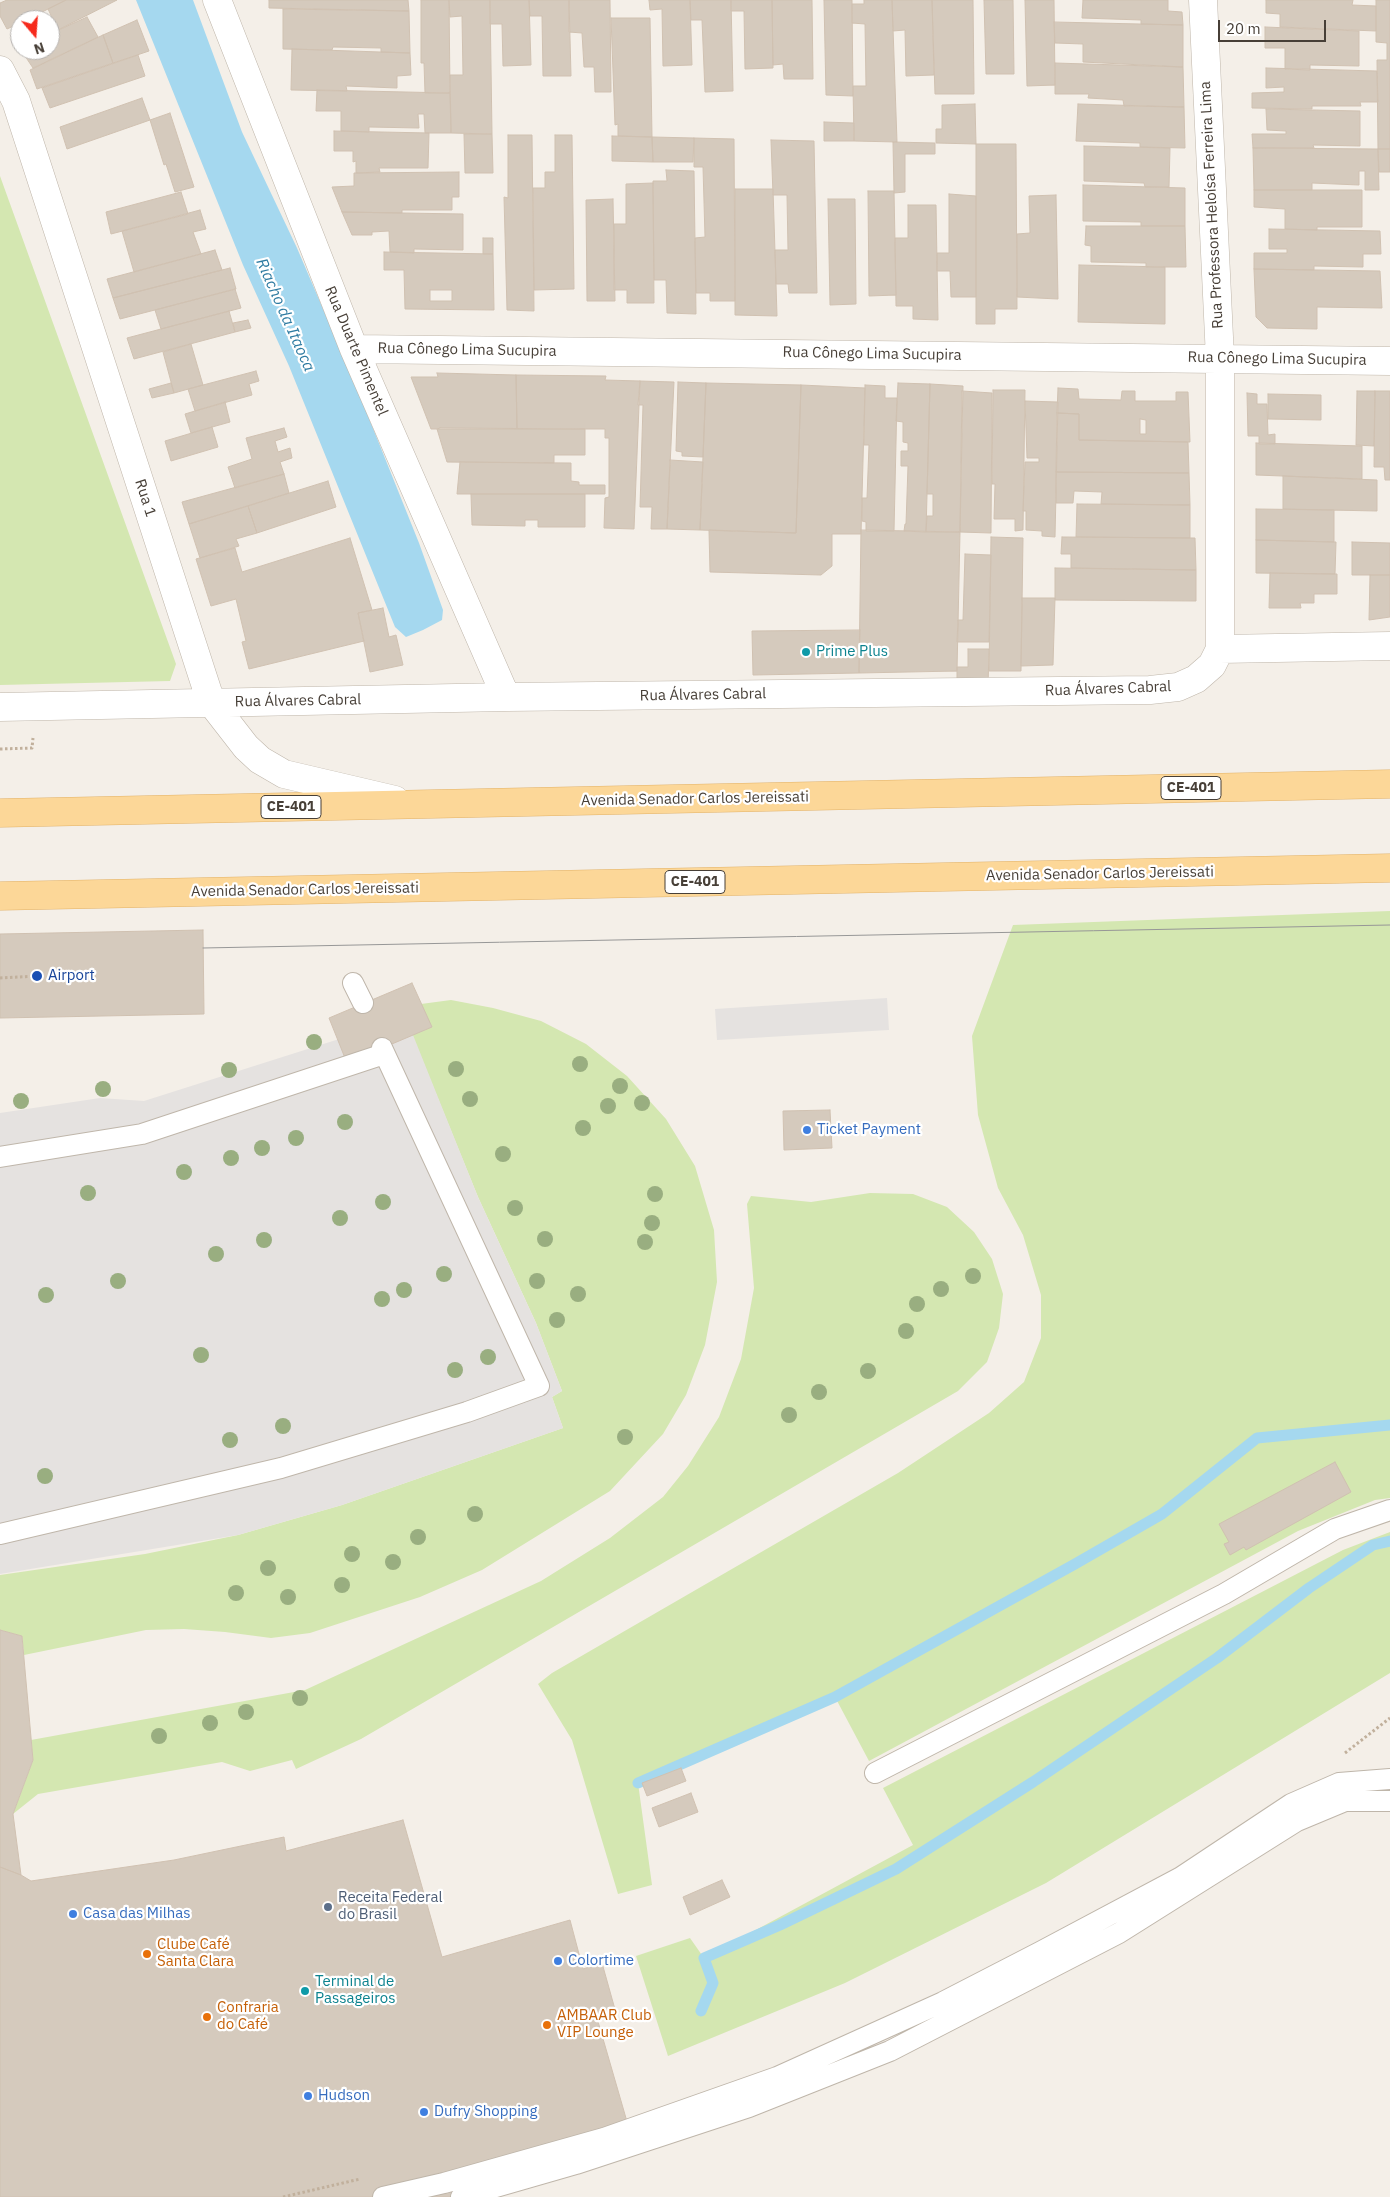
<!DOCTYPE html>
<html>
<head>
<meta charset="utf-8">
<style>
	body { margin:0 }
	#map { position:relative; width:1390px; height:2197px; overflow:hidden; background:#f4efe8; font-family:"IBM Plex Sans",sans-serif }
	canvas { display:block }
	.north { position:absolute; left:10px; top:10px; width:50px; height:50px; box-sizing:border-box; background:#fff; border:1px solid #b5b2af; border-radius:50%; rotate:162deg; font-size:14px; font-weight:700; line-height:20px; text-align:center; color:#473f37 }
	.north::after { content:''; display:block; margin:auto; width:18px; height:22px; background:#f62a1c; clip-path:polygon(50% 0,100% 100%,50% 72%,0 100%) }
	.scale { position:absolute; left:1218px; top:20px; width:108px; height:22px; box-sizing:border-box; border:2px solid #473f37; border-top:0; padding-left:6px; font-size:15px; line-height:18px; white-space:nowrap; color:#473f37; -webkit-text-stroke:4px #fff; paint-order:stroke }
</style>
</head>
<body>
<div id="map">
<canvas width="1390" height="2197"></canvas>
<div class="north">N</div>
<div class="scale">20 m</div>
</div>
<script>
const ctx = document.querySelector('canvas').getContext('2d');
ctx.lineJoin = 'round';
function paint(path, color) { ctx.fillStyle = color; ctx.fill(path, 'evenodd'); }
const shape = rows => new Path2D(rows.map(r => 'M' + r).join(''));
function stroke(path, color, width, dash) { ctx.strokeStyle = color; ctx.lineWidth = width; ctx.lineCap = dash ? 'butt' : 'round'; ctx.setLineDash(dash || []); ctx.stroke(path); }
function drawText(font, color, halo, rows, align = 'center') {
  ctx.font = font + ' "IBM Plex Sans",sans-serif'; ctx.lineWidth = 4.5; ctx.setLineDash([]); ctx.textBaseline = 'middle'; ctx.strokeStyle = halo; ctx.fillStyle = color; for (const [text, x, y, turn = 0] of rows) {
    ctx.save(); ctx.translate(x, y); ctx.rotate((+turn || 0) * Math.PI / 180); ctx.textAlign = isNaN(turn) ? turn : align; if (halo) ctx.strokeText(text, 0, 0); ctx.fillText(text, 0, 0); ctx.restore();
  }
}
paint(shape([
	[0,176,176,664,170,681,0,685],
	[1390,911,1390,1498,1375,1500,1298,1531,869,1761,835,1697,638,1783,652,1885,618,1894,572,1740,538,1684,552,1673,898,1473,989,1413,1024,1382,1041,1338,1041,1295,1023,1235,998,1188,978,1115,972,1036,1013,925],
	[451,1000,493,1008,541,1021,586,1044,627,1076,666,1119,695,1166,714,1230,717,1282,705,1345,686,1395,663,1434,610,1491,482,1570,420,1597,310,1633,271,1638,225,1632,184,1629,146,1630,24,1655,22,1636,0,1630,0,1575,145,1554,238,1535,342,1505,563,1428,552,1397,562,1391,536,1323,478,1197,412,1035,421,1004],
	[870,1193,913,1194,947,1207,974,1232,992,1259,1003,1294,999,1328,987,1362,958,1391,361,1739,296,1769,292,1760,250,1771,222,1762,38,1794,13,1814,33,1760,31,1740,305,1690,541,1581,610,1538,663,1497,688,1466,719,1417,741,1359,754,1288,747,1204,751,1196,811,1202],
	[1390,1532,1390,1673,1046,1883,845,1983,668,2056,636,1956,690,1938,704,1958,913,1845,883,1788,1343,1550]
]), '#d4e7b1');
paint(shape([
	[887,998,889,1030,717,1040,715,1009],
	[373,1024,413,1035,478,1197,536,1323,562,1391,552,1397,563,1428,342,1505,238,1535,0,1574,0,1113,100,1098,144,1101,336,1040]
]), '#e5e2e0');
paint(shape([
	[136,0,193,0,242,132,297,248,356,386,419,543,443,610,442,620,423,630,406,637,395,627,289,366,243,265]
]), '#a5d8ef');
stroke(shape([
	[638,1783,835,1697,1075,1564,1162,1514,1257,1438,1390,1425],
	[701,2011,713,1983,704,1958,780,1925,896,1869,1033,1782,1217,1658,1309,1588,1373,1545,1390,1541]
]), '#a5d8ef', 11);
const building = shape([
	[7,0,66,0,26,20,20,20,20,23,7,29,0,16,0,3,7,0],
	[66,0,117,0,58,30,48,9,66,0],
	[269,0,408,0,409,11,269,8,269,0],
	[421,0,449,0,450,93,425,93,424,63,421,63,421,0],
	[449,0,490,0,492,134,451,133,450,75,463,75,462,16,450,17,449,0],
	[490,0,529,0,531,65,503,66,502,24,490,24,490,0],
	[529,0,569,0,571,76,543,76,542,16,530,16,529,0],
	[569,0,610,0,611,92,595,92,594,67,584,67,582,33,569,32,569,0],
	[649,0,690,0,692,65,663,66,662,9,650,10,649,0],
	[690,0,731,0,733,91,705,92,702,20,691,20,690,0],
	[731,0,772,0,773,68,745,69,744,11,731,11,731,0],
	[772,0,812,0,813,79,784,79,783,64,773,65,772,0],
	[824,0,852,0,853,96,826,95,824,0],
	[864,0,892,0,897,142,854,141,853,86,866,86,865,24,852,23,852,4,864,4,864,0],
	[892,0,932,0,934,75,906,76,905,30,893,31,892,0],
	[932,0,973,0,974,94,935,94,932,0],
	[984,0,1013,0,1014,74,986,74,984,0],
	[1025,0,1054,0,1055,85,1027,86,1025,0],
	[1083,0,1168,0,1168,11,1182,12,1183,25,1141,24,1141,20,1082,18,1083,0],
	[1266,0,1353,0,1352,5,1376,6,1376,31,1280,27,1280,14,1266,13,1266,0],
	[1376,0,1390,0,1390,149,1378,149,1377,60,1387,60,1387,43,1376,42,1376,0],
	[283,9,409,11,410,53,381,52,381,48,333,47,332,50,283,49,283,9],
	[87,17,98,37,33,68,21,50,50,50,50,34,87,17],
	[611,18,650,18,652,137,618,136,618,124,615,125,611,18],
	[137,20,149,51,113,63,103,35,137,20],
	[1054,22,1183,25,1183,67,1083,62,1083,44,1055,43,1054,22],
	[1265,27,1359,31,1359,66,1310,65,1310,70,1285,69,1285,48,1265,48,1265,27],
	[103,35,113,63,37,89,30,70,103,35],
	[292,49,410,53,411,75,397,76,397,88,346,86,347,91,291,90,292,49],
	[138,55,145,76,50,108,42,88,138,55],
	[1055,63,1183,67,1184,107,1124,106,1123,100,1088,98,1089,94,1055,94,1055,63],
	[1266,68,1377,71,1378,102,1360,102,1361,106,1312,106,1312,109,1252,108,1252,93,1284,92,1284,87,1266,88,1266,68],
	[317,90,450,93,451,133,425,133,424,114,418,114,419,128,369,127,369,132,341,131,341,111,316,111,317,90],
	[142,98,150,120,67,149,60,127,142,98],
	[975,104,976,144,936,143,936,129,942,129,942,105,975,104],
	[1078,104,1184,107,1185,148,1140,147,1140,143,1076,141,1078,104],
	[1266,109,1360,111,1360,146,1313,145,1314,148,1253,148,1252,134,1286,134,1286,131,1267,130,1266,109],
	[170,113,194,187,175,192,166,164,164,165,150,120,170,113],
	[824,122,854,123,854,141,824,141,824,122],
	[334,131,429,133,428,168,379,168,380,172,356,173,356,161,353,162,353,151,334,151,334,131],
	[464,134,492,134,493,173,465,173,464,134],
	[508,135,532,135,534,311,507,310,504,197,508,198,508,135],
	[555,135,572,135,574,289,534,290,533,188,545,188,545,172,555,172,555,135],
	[612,136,652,137,653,162,612,161,612,136],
	[652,137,694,138,693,162,653,162,652,137],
	[694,138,734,139,735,301,710,301,710,293,696,293,695,238,705,237,703,167,694,167,694,138],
	[771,140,814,141,817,293,789,293,788,284,776,284,775,250,788,250,787,195,773,195,771,140],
	[893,142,935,143,935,154,905,154,905,192,894,193,893,142],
	[976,144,1016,144,1017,309,995,309,995,324,976,324,976,144],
	[1084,146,1170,148,1169,187,1145,187,1144,183,1084,181,1084,146],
	[1253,148,1378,149,1379,190,1365,190,1365,171,1359,171,1359,185,1312,183,1312,190,1254,190,1253,148],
	[1378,149,1390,149,1390,172,1379,172,1378,149],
	[666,170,694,171,696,314,667,313,666,280,654,280,653,181,667,181,666,170],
	[459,172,459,197,452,197,452,210,402,210,402,213,342,212,332,187,354,186,354,173,459,172],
	[653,183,654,303,627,303,627,290,614,290,614,224,626,224,626,184,653,183],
	[1083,185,1185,188,1185,226,1141,226,1141,222,1083,221,1083,185],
	[735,189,773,189,777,316,735,315,735,189],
	[1254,190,1362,190,1362,227,1317,227,1317,230,1285,229,1285,209,1254,207,1254,190],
	[868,191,894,191,896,295,869,296,868,191],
	[181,192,188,214,111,234,106,212,181,192],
	[949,194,976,196,976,297,951,297,950,271,937,271,937,253,949,253,949,194],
	[1056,195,1058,299,1017,297,1017,234,1030,233,1029,196,1056,195],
	[613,199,615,301,587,301,586,200,613,199],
	[828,199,855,199,856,304,830,305,828,199],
	[908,205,936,205,938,320,913,319,913,306,896,306,895,238,908,238,908,205],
	[200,210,206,229,193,232,201,254,134,272,122,231,200,210],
	[342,212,463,214,463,250,414,249,414,253,390,252,389,231,372,232,372,235,352,235,342,212],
	[1086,226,1185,226,1186,267,1146,267,1146,263,1091,262,1091,246,1085,245,1086,226],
	[1269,229,1380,231,1381,254,1363,254,1363,267,1314,266,1314,270,1254,269,1254,253,1287,253,1287,249,1269,249,1269,229],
	[483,238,493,238,493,254,483,254,483,238],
	[215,250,222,270,113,298,107,279,215,250],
	[384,252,493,254,494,310,405,309,404,270,384,270,384,252],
	[430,290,452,290,452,301,430,301,430,290],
	[1079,265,1165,267,1165,324,1078,322,1079,265],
	[230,268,236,289,120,319,113,298,230,268],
	[1254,269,1380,271,1382,308,1317,307,1317,329,1267,328,1256,317,1254,269],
	[235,289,241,308,161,329,155,310,235,289],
	[229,311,235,332,134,359,127,338,229,311],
	[248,320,251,328,235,332,233,323,248,320],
	[191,344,203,385,174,393,163,352,191,344],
	[256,371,259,381,249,384,252,395,195,411,188,389,256,371],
	[437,373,516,375,517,429,431,429,411,377,438,377,437,373],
	[516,375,606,376,605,380,640,381,634,529,604,528,605,498,609,497,609,438,605,438,605,429,517,429,516,375],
	[640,381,674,382,667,529,651,529,652,507,640,507,643,405,638,405,640,381],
	[678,382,706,383,703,457,682,456,682,452,676,451,678,382],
	[171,383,174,393,152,398,149,389,171,383],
	[706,383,801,385,796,533,700,530,706,383],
	[898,383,930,384,926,532,904,531,905,524,906,524,908,466,901,466,901,451,908,451,908,443,903,442,903,422,896,421,898,383],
	[930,384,963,386,960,532,926,532,927,516,933,516,933,494,927,494,930,384],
	[801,385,865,388,861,534,832,534,832,566,821,575,710,572,709,530,796,533,801,385],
	[865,385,885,386,885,398,897,398,894,531,866,531,866,522,862,521,862,498,867,498,869,445,864,445,865,385],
	[1058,388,1078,389,1079,399,1121,400,1122,391,1135,391,1135,401,1176,401,1176,392,1188,392,1190,442,1079,440,1079,414,1057,413,1058,388],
	[1140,419,1146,420,1146,434,1140,434,1140,419],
	[993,390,1025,390,1023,530,1015,531,1015,519,994,519,995,484,992,484,993,390],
	[962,391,992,393,991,533,960,532,962,391],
	[1357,391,1375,391,1374,446,1356,445,1357,391],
	[1375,391,1390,391,1390,480,1385,480,1384,467,1374,467,1375,391],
	[1247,393,1257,394,1257,404,1267,404,1268,435,1275,434,1275,444,1259,444,1259,436,1248,436,1247,393],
	[1268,394,1321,395,1321,420,1268,419,1268,394],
	[1025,401,1058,402,1055,537,1042,536,1042,531,1026,530,1026,511,1023,511,1025,462,1039,462,1039,458,1027,458,1025,401],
	[225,402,230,422,191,433,185,414,225,402],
	[1057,413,1079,414,1079,440,1188,442,1189,473,1056,472,1057,413],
	[212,427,218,447,171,461,165,441,212,427],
	[284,428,287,437,275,441,278,452,290,448,292,458,280,462,284,474,235,488,228,467,252,459,246,438,284,428],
	[440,428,585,429,585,455,554,455,554,463,447,462,437,429,440,428],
	[1256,443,1362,446,1362,479,1256,475,1256,443],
	[670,460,703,462,700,530,667,529,670,460],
	[460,462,571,463,571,481,579,482,579,485,605,485,605,494,457,494,460,462],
	[1056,472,1189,473,1190,505,1101,504,1102,492,1074,491,1073,503,1056,503,1056,472],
	[284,474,289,493,189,524,182,502,284,474],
	[1283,476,1377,480,1377,511,1283,509,1283,476],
	[328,481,336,507,257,533,248,506,328,481],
	[471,494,585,494,585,527,538,527,538,520,525,520,525,526,472,525,471,494],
	[1077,504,1190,505,1190,538,1076,537,1077,504],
	[248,506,257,533,236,539,239,546,200,558,189,524,248,506],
	[1256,509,1334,510,1334,542,1256,540,1256,509],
	[861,530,960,532,957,671,859,673,861,530],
	[991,537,1023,538,1021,671,989,671,991,537],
	[1062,537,1195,538,1196,570,1071,568,1071,554,1061,554,1062,537],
	[350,538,372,610,358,613,364,641,249,669,242,642,246,641,236,599,211,606,196,559,235,548,242,572,350,538],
	[1256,540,1336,542,1335,574,1256,573,1256,540],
	[1352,542,1390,543,1390,575,1352,575,1352,542],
	[965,554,991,555,989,642,957,642,958,620,963,620,965,554],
	[1055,568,1196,570,1196,601,1055,600,1055,568],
	[1270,573,1337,574,1337,594,1314,594,1314,603,1300,603,1301,608,1269,608,1270,573],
	[1370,575,1390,575,1390,617,1369,620,1370,575],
	[1022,598,1055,598,1053,665,1021,666,1022,598],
	[383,608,389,637,396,635,403,665,370,672,358,613,383,608],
	[860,630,859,673,753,675,752,631,860,630],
	[968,649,989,649,988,688,957,689,957,667,968,667,968,649],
	[203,930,204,1014,0,1018,0,934,203,930],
	[412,983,432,1027,347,1063,329,1018,412,983],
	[830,1110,832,1148,784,1150,783,1111,830,1110],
	[1335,1462,1351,1492,1246,1550,1244,1547,1230,1555,1224,1544,1229,1542,1219,1524,1335,1462],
	[0,1630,22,1636,33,1760,13,1814,21,1875,0,1867,0,1630],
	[681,1768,686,1781,647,1796,642,1783,681,1768],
	[691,1793,698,1812,659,1827,652,1808,691,1793],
	[403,1820,442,1957,570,1920,583,1969,602,1963,616,2013,597,2018,630,2132,483,2197,0,2197,0,1867,21,1875,31,1881,174,1860,284,1837,286,1851,403,1820],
	[722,1880,730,1897,690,1915,683,1897,722,1880]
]);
paint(building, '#d5cabd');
stroke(building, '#d0c1b1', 1);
const service = shape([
	[353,983,363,1003],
	[0,1157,142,1134,384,1054],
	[0,1534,281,1468,467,1412,539,1386,382,1048],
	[875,1773,1224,1594,1335,1529,1390,1510],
	[383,2197,444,2183,604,2138,777,2077,943,2002,1040,1952,1181,1877,1291,1804,1339,1783,1390,1779],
	[461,2197,576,2164,749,2107,890,2051,1119,1933,1297,1821,1345,1801,1390,1801]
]);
const minor = shape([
	[217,0,354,349,506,697],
	[0,70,16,101,211,702,246,747,260,760,284,774,395,800],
	[354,349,1390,361],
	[1220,649,1390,646],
	[0,707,506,697,1150,690,1178,687,1196,679,1212,665,1220,649,1220,358,1203,0]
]);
const primary = shape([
	[0,813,1390,784],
	[0,896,1390,868]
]);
stroke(service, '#bfb6aa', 22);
stroke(minor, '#bfb6aa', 29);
stroke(primary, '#e2b268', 29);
stroke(shape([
	[0,749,32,748,33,738],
	[0,978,37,976],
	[1345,1753,1390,1718],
	[283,2197,360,2179]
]), '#c1b09c', 3, [2.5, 2.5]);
stroke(service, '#fff', 20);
stroke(minor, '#fff', 28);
stroke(primary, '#fcd798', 28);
stroke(shape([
	[203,948,1390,925]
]), '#979797', 1);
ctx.fillStyle = '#99ae80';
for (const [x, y] of [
	[314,1042],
	[580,1064],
	[456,1069],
	[229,1070],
	[620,1086],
	[103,1089],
	[470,1099],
	[21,1101],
	[642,1103],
	[608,1106],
	[345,1122],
	[583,1128],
	[296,1138],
	[262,1148],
	[503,1154],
	[231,1158],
	[184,1172],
	[88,1193],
	[655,1194],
	[383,1202],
	[515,1208],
	[340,1218],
	[652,1223],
	[545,1239],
	[264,1240],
	[645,1242],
	[216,1254],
	[444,1274],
	[973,1276],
	[118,1281],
	[537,1281],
	[941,1289],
	[404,1290],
	[578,1294],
	[46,1295],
	[382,1299],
	[917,1304],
	[557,1320],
	[906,1331],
	[201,1355],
	[488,1357],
	[455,1370],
	[868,1371],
	[819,1392],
	[789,1415],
	[283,1426],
	[625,1437],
	[230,1440],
	[45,1476],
	[475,1514],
	[418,1537],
	[352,1554],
	[393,1562],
	[268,1568],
	[342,1585],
	[236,1593],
	[288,1597],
	[300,1698],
	[246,1712],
	[210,1723],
	[159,1736]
]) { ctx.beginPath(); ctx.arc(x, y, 8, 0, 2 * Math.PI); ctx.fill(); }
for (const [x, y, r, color] of [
	[806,652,5,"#0f9aa8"],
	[37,976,6,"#1a4fb4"],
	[807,1130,5,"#3f7fe0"],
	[328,1907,5,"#5c6f8a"],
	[73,1914,5,"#3f7fe0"],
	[147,1954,5,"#e8710a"],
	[558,1961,5,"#3f7fe0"],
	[305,1991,5,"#0f9aa8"],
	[207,2017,5,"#e8710a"],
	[547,2025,5,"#e8710a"],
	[308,2096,5,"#3f7fe0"],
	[424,2112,5,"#3f7fe0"]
]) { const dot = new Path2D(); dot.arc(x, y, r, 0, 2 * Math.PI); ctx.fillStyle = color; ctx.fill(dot); stroke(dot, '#fff', 2); }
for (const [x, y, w] of [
	[1191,788,60],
	[291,807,60],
	[695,882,60]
]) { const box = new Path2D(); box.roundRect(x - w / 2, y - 11.5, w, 23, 4); ctx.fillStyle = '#fff'; ctx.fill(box); stroke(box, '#473f37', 1); }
drawText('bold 14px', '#473f37', null, [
	["CE-401",1191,788],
	["CE-401",291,807],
	["CE-401",695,882]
]);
drawText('15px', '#473f37', '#fff', [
	["Rua Professora Heloísa Ferreira Lima",1212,205,-93],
	["Rua Cônego Lima Sucupira",467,350,1],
	["Rua Duarte Pimentel",356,351,67],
	["Rua Cônego Lima Sucupira",872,354,1],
	["Rua Cônego Lima Sucupira",1277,359,1],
	["Rua 1",145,498,72],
	["Rua Álvares Cabral",1108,689,-2],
	["Rua Álvares Cabral",703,695,-1],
	["Rua Álvares Cabral",298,701,-1],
	["Avenida Senador Carlos Jereissati",695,799,-1],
	["Avenida Senador Carlos Jereissati",1100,874,-1],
	["Avenida Senador Carlos Jereissati",305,890,-1]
]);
drawText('15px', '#0d838f', '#fff', [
	["Prime Plus",816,652],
	["Terminal de",315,1982],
	["Passageiros",315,1999]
], 'left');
drawText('15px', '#164399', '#fff', [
	["Airport",48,976]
], 'left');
drawText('15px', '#366cbe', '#fff', [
	["Ticket Payment",817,1130],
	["Casa das Milhas",83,1914],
	["Colortime",568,1961],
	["Hudson",318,2096],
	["Dufry Shopping",434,2112]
], 'left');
drawText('15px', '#4e5e75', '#fff', [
	["Receita Federal",338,1898],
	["do Brasil",338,1915]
], 'left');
drawText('15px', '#c56008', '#fff', [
	["Clube Café",157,1945],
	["Santa Clara",157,1962],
	["Confraria",217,2008],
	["do Café",217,2025],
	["AMBAAR Club",557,2016],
	["VIP Lounge",557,2033]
], 'left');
drawText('italic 16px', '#2e7ba1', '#fff', [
	["Riacho da Itaoca",285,315,66]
]);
</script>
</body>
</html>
